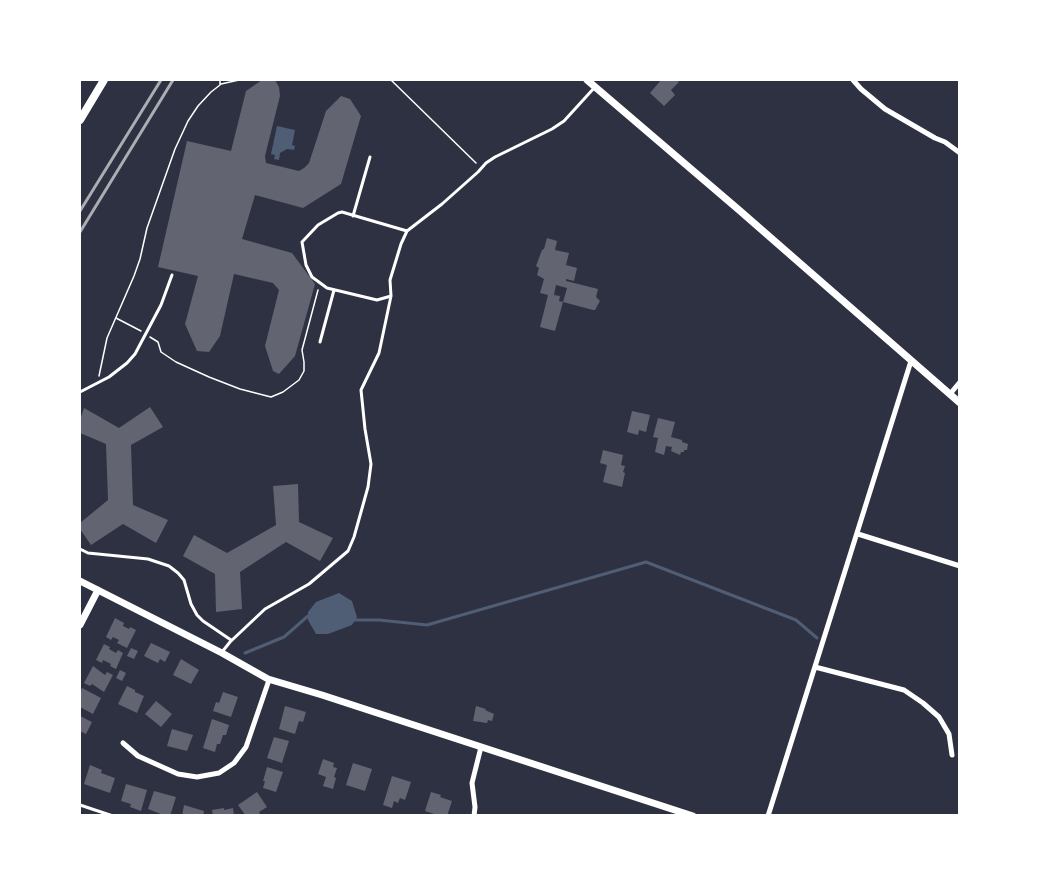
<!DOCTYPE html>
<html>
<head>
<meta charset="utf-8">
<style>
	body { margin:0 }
	#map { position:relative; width:1039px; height:895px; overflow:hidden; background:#2d3142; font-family:"Sofia Sans Condensed",sans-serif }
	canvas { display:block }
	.frame { position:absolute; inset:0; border:81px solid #fff; pointer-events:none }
</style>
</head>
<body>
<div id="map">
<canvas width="1039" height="895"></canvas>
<div class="frame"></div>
</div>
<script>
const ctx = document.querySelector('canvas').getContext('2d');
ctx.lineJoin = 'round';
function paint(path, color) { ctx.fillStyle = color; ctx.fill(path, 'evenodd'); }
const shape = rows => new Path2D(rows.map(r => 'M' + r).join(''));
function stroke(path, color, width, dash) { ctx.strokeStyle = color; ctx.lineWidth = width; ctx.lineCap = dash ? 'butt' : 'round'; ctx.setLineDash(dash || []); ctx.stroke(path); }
paint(shape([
	[277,126,295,130,292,145,295,146,294,150,287,149,280,153,279,160,274,159,275,155,271,154],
	[339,593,352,601,357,617,352,625,328,634,316,634,308,620,308,612,316,602]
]), '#4f5d75');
stroke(shape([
	[353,620,379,620,427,625,646,562,796,620,817,638],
	[245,653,284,637,308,616,311,617]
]), '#4f5d75', 3);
paint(shape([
	[262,80,275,80,279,87,280,96,265,156,266,163,299,171,304,168,309,163,326,111,341,96,350,99,361,116,341,184,303,208,255,195,242,239,292,253,315,284,295,356,279,374,273,371,265,346,279,290,273,283,234,274,220,336,209,352,197,351,185,324,198,276,158,267,187,141,231,151,246,91],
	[661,80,676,80,679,82,671,90,675,95,664,106,650,93],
	[547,238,557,241,555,250,569,253,566,265,577,268,574,281,566,279,566,281,598,289,596,297,600,301,595,310,593,310,563,302,567,288,556,285,554,295,560,296,559,301,563,302,555,331,540,327,548,295,540,293,544,279,537,275,539,268,536,266,542,250,544,249],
	[150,407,163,427,131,445,133,505,168,520,156,543,123,524,91,545,80,529,80,523,108,500,106,444,80,433,80,420,84,408,119,428],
	[632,411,650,415,646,432,639,430,638,435,627,432],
	[658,418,675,422,671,437,682,440,682,442,688,444,687,450,684,450,684,452,681,452,680,455,671,451,672,447,666,446,664,455,655,452,658,438,653,437],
	[603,450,623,455,621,465,625,466,623,472,625,473,622,487,603,482,607,465,600,463],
	[298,484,299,522,333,538,320,561,286,542,240,572,242,609,216,612,215,574,183,556,194,535,227,553,276,525,273,486],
	[115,618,124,623,123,626,129,629,130,627,136,630,127,648,117,643,119,640,113,637,111,640,106,637],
	[151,643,170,652,165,662,160,659,158,663,144,656],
	[104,644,110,647,109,649,116,653,118,650,123,653,116,669,110,666,111,664,103,660,102,663,96,660],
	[131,648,138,651,134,659,127,656],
	[181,659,199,670,191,684,173,675],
	[93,666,105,675,107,672,113,675,104,692,92,684,90,686,84,683],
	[120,670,126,673,122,681,116,678],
	[127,686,135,690,135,692,144,696,137,713,118,704],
	[82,688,101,698,93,714,80,707,80,693],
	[223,692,238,697,231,717,213,711,216,702,219,703],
	[156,701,172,714,161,727,145,714],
	[285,706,306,712,303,722,299,721,295,734,279,729],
	[476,706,486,709,485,710,494,714,492,721,488,720,487,723,473,721],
	[80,716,92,722,86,734,80,731],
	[212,719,229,725,226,735,223,735,220,744,217,744,215,752,203,748],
	[172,729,193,735,187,751,167,746],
	[274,737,289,741,282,763,267,758],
	[323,759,334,763,333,767,337,768,334,777,336,778,333,789,323,786,326,777,318,774],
	[353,763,372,769,365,791,346,785],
	[90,765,102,770,101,773,115,778,110,793,84,784],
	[267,767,283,772,276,792,263,788,265,781,263,781],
	[392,776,411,782,405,800,400,798,398,803,394,801,392,808,383,805],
	[126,784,147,790,141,811,130,807,131,804,121,801],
	[154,791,176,797,170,816,166,816,148,809],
	[257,792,267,807,259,812,260,813,257,816,246,816,238,805],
	[431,792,441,795,440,797,452,801,447,816,440,816,425,811],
	[184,805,204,811,203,816,182,816],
	[224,808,224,810,233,808,234,816,213,816,212,810]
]), '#626471');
stroke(shape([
	[391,80,476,163],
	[221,84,239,80],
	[116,318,141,331],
	[150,337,158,342,161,352,176,362,209,377,240,389,271,397,283,392,299,380,304,371,304,362,302,350,318,290],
	[99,376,107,338,134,276,140,259,147,228,175,149,188,121,198,106,211,92,220,85,220,80]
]), '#fff', 1.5);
stroke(shape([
	[353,216,370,157],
	[407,231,342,212,338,213,318,225,302,242,306,265,312,277,327,288,377,300,391,296,390,280,401,244,407,231,442,204,478,172,486,163,495,157,552,129,564,121,595,87],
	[320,342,334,290],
	[80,392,109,377,127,363,135,354,161,305,172,275],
	[80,549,88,553,148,559,169,566,178,573,184,580,191,604,197,615,203,621,231,640],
	[222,652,230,642,265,609,309,584,348,551,354,537,368,487,371,464,365,429,361,390,379,353,391,296],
	[80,805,113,816]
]), '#fff', 3);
stroke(shape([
	[853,80,861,89,885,109,935,138,945,142,960,153],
	[950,394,960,382],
	[858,534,960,566],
	[815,667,904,690,923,703,939,717,949,734,952,755],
	[123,743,138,756,178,774,197,777,219,773,234,763,246,747,269,680],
	[474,816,475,807,472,783,481,747],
	[768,816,911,361]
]), '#fff', 5);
stroke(shape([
	[587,80,739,210,960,403],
	[80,581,222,653,268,679,322,695,693,816],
	[80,625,98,590]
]), '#fff', 7);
stroke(shape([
	[80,120,104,80]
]), '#fff', 8);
stroke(shape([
	[80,211,161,80],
	[80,232,173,80]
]), '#abadb3', 3);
</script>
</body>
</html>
